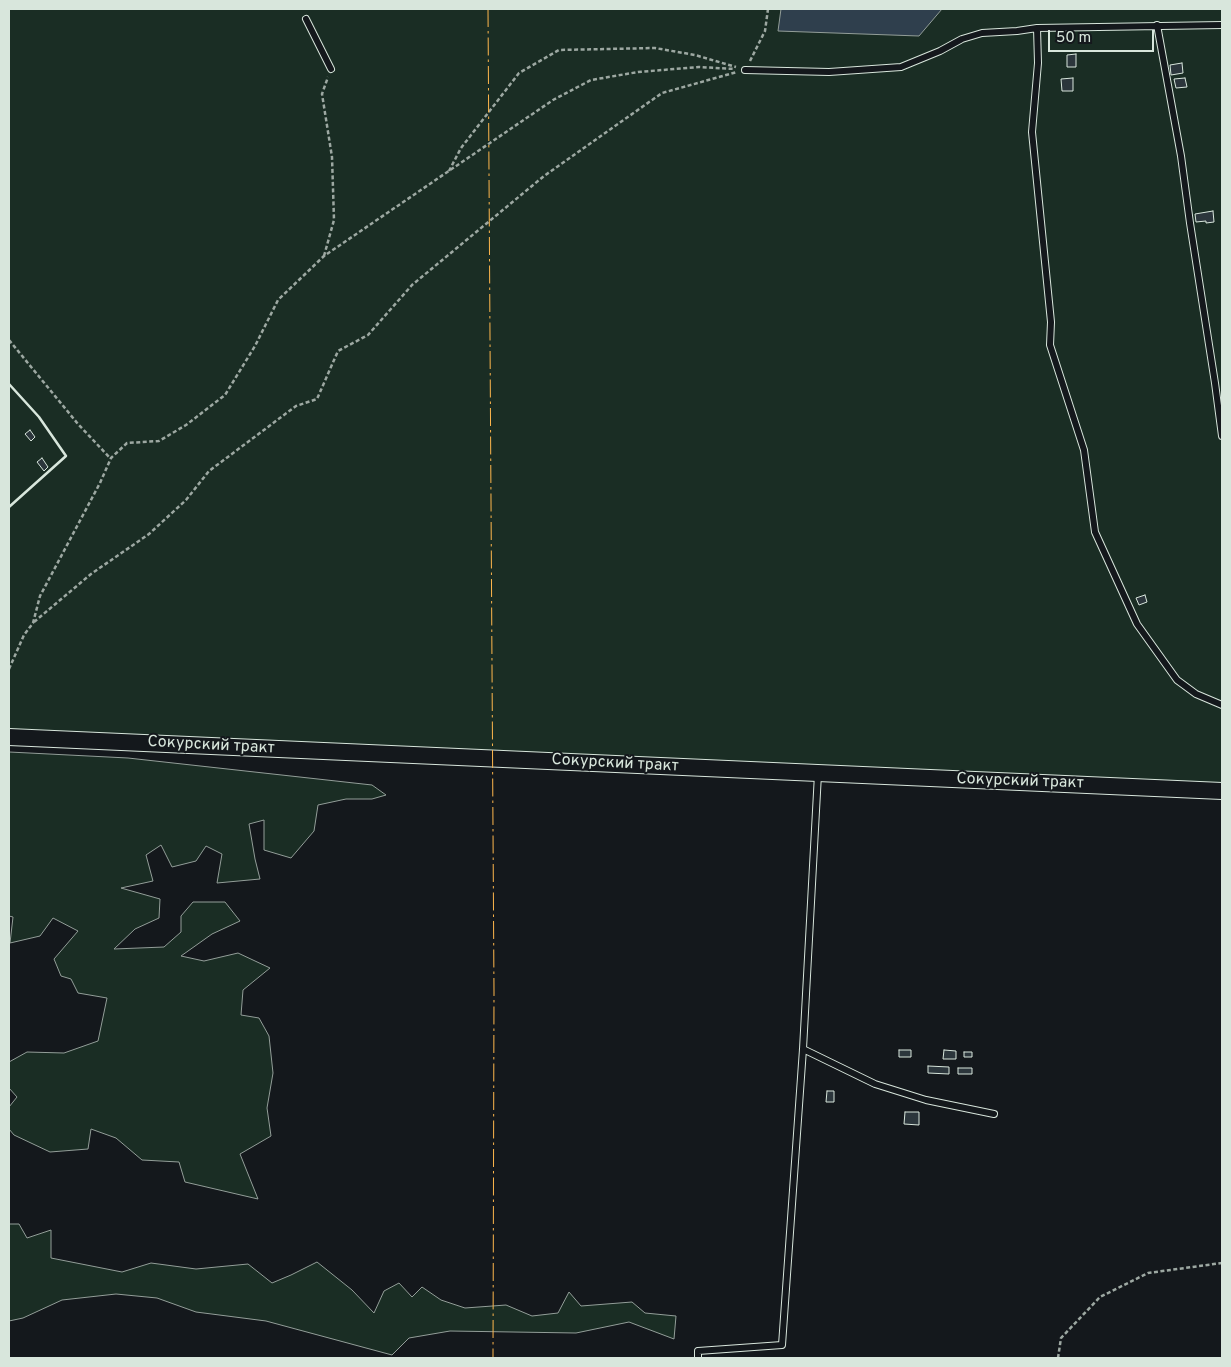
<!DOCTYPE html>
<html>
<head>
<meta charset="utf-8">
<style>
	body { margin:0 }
	#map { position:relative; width:1231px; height:1367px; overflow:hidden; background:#14181c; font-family:Overpass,sans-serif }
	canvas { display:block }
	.frame { position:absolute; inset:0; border:10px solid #d8e6dc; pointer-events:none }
	.scale { position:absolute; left:1048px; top:30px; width:106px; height:22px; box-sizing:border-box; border:2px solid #d8e6dc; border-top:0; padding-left:6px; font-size:15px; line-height:18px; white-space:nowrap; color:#d8e6dc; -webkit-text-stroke:4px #14181c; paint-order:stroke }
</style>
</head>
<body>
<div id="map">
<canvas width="1231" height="1367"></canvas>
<div class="frame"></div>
<div class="scale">50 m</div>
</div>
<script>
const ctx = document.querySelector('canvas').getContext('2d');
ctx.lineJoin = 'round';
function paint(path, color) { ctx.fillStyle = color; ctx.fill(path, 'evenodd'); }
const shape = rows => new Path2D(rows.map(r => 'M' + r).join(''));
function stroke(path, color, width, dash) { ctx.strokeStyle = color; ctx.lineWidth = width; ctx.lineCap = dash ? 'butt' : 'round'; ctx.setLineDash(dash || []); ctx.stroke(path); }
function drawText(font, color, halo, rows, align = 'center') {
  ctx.font = font + ' Overpass,sans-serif'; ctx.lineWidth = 4; ctx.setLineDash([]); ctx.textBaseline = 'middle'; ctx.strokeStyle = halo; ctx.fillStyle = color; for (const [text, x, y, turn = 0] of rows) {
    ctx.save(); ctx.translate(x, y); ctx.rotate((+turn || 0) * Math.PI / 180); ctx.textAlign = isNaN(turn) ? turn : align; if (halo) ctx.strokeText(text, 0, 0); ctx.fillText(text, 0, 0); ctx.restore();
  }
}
const green = shape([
	[9,9,1222,9,1222,791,9,737,9,9],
	[9,752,128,758,372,785,386,795,372,799,346,799,318,805,314,831,291,858,264,850,264,820,249,824,255,859,260,879,217,883,222,854,206,846,196,861,172,867,161,845,146,855,153,881,121,888,160,899,159,918,135,929,114,949,164,947,181,932,181,916,193,902,225,902,240,921,212,934,181,956,204,961,238,953,270,968,243,990,241,1015,259,1018,269,1036,273,1073,267,1108,271,1136,240,1154,258,1199,185,1182,179,1162,142,1160,116,1138,91,1129,88,1149,50,1152,14,1135,9,1129,9,1107,17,1097,9,1088,9,1062,27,1052,64,1053,98,1041,107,998,78,993,71,979,61,976,54,959,78,931,53,918,40,936,10,943,13,917,9,916,9,752],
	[9,1224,19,1224,27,1238,51,1230,51,1258,122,1272,151,1263,196,1269,248,1264,272,1283,291,1275,317,1262,352,1290,374,1313,384,1291,399,1283,412,1297,422,1287,441,1300,465,1308,506,1305,532,1316,558,1313,569,1292,581,1306,632,1302,645,1313,676,1316,674,1339,629,1322,576,1333,450,1331,409,1338,392,1355,266,1321,196,1312,157,1298,116,1294,62,1300,23,1318,9,1321,9,1224]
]);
paint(green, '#1a2d24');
stroke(green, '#939e99', 1);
const water = shape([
	[781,9,942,9,919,36,778,31,781,9]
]);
paint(water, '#2f3f4d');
stroke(water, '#939e99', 1);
const building = shape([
	[1076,54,1076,67,1067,67,1067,55,1076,54],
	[1182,63,1183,73,1171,75,1170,65,1182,63],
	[1073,78,1073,91,1062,91,1061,79,1073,78],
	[1185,78,1187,87,1176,88,1174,79,1185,78],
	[1213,211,1214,222,1206,223,1206,221,1196,222,1195,214,1213,211],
	[30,430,35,437,31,441,25,434,30,430],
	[42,458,48,467,44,471,37,462,42,458],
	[1145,595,1147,602,1139,605,1136,598,1145,595],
	[899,1050,911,1050,911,1057,899,1057,899,1050],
	[944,1050,956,1051,956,1059,943,1059,944,1050],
	[964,1052,972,1052,972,1057,964,1057,964,1052],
	[928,1066,949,1067,949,1074,928,1073,928,1066],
	[958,1068,972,1068,972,1074,958,1074,958,1068],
	[827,1091,834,1091,834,1102,826,1102,827,1091],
	[905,1112,919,1112,919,1125,904,1124,905,1112]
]);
paint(building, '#2c363c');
stroke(building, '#d8e6dc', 1);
const service = shape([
	[306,19,331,69],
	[1157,25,1181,156,1190,223,1215,383,1222,436],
	[1037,28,1038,63,1032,132,1051,322,1050,345,1084,450,1095,532,1137,624,1177,680,1196,694,1222,705],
	[745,70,829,72,901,67,940,51,962,39,982,33,1017,31,1037,28,1222,25],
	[803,1049,875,1084,926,1100,994,1114],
	[698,1358,698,1351,782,1345,803,1049,818,774]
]);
const tertiary = shape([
	[9,737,1222,791]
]);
stroke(service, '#d8e6dc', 8);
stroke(tertiary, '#d8e6dc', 18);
stroke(shape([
	[750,61,765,31,768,9],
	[449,171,461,148,519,73,559,50,655,48,695,55,736,67],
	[324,256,334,220,332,157,322,94,328,77],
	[9,340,78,424,110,458],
	[34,622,91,574,149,534,186,500,209,471,296,406,317,399,338,351,368,335,412,285,544,176,662,93,737,72],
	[9,669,24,635,33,623,40,596,100,483,111,458,127,443,159,441,186,425,225,395,255,346,278,300,324,256,553,100,591,80,638,72,699,67,735,69],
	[1058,1358,1061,1338,1100,1297,1148,1273,1222,1263]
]), '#9da8a2', 2.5, [4, 2.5]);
stroke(service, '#14181c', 6);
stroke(tertiary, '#14181c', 16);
stroke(shape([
	[9,384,39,417,66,456,9,507]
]), '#d8e6dc', 2.5);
stroke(shape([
	[488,9,494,993,493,1358]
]), '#ffb74d', 1, [18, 4, 2.5, 4]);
drawText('16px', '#d8e6dc', '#14181c', [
	["Сокурский тракт",211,746,3],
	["Сокурский тракт",615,764,3],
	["Сокурский тракт",1020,782,2]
]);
</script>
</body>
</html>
